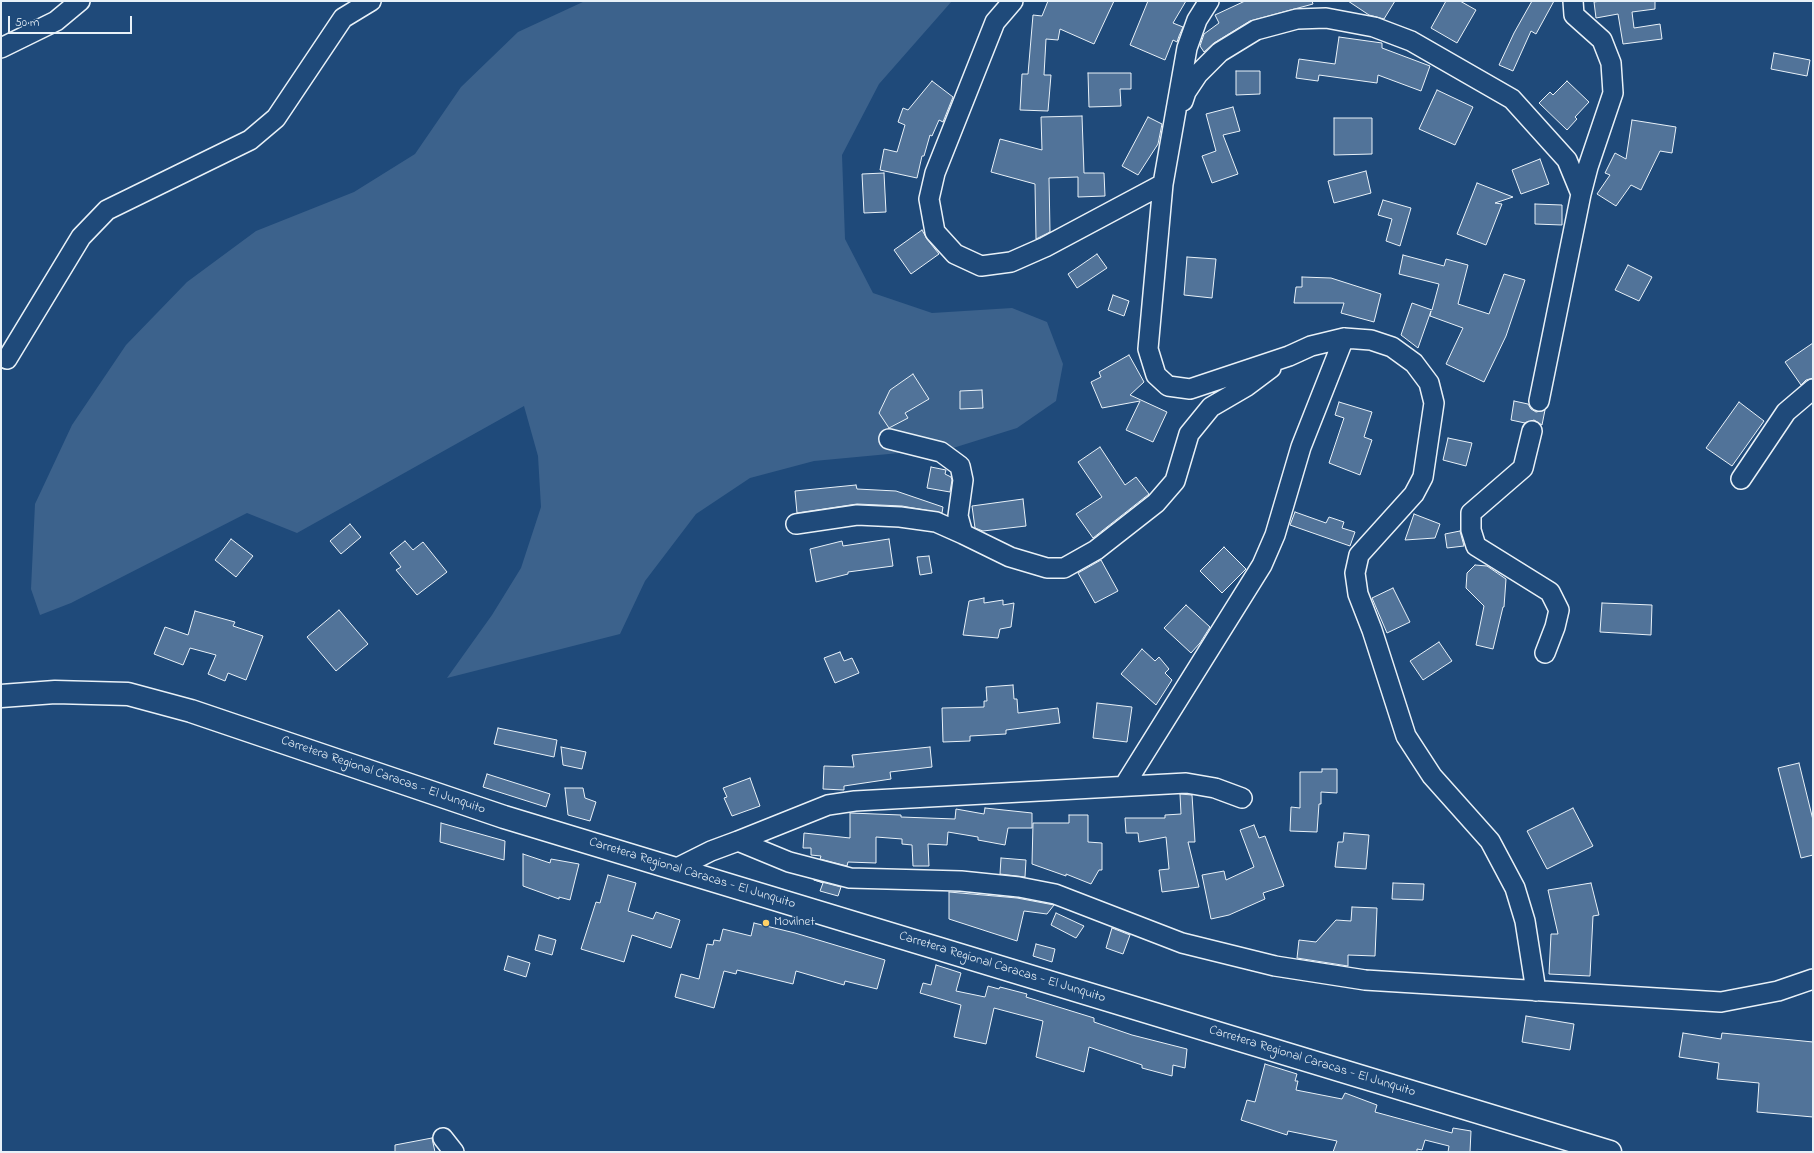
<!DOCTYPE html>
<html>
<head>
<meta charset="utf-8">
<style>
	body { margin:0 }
	#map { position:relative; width:1814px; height:1153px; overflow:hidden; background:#1f4a7a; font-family:"Indie Flower",sans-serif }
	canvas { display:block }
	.frame { position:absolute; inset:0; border:2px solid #e8f1f8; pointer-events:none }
	.scale { position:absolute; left:8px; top:16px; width:124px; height:18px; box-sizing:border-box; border:2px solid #e8f1f8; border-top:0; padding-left:5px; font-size:12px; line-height:14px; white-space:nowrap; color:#e8f1f8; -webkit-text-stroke:3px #1f4a7a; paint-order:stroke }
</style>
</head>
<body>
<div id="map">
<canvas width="1814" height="1153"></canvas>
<div class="frame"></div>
<div class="scale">50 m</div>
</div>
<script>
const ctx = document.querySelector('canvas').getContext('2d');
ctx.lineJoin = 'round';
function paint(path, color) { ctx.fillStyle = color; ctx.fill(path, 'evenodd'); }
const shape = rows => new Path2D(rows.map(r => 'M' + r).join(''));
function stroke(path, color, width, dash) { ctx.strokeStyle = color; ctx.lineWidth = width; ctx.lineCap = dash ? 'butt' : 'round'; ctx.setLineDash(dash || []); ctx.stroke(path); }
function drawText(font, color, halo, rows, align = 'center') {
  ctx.font = font + ' "Indie Flower",sans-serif'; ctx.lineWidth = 4; ctx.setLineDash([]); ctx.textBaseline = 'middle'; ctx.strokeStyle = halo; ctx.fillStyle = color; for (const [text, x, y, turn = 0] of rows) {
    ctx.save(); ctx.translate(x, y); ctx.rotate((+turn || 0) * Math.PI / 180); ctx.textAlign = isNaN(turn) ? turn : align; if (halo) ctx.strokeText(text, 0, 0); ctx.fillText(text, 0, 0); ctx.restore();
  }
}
paint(shape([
	[585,1,952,1,879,84,842,155,845,239,873,293,932,313,1012,308,1047,322,1063,364,1056,401,1017,428,953,448,814,461,750,478,696,514,645,581,620,634,447,678,492,615,521,568,541,507,538,456,524,406,297,533,247,513,71,603,40,615,31,589,35,504,72,425,126,345,187,282,256,231,354,192,415,154,461,87,518,32]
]), '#3c628c');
const building = shape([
	[1048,1,1114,1,1094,44,1060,29,1058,40,1046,39,1044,75,1051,75,1048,111,1020,110,1022,74,1028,74,1033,15,1042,16,1048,1],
	[1148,1,1186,1,1173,23,1183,27,1179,36,1177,42,1173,40,1165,60,1130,45,1148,1],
	[1245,1,1312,1,1313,4,1250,21,1214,43,1204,52,1200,46,1204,34,1219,23,1215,15,1245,1],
	[1348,1,1395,1,1384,19,1369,15,1348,1],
	[1446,1,1460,1,1476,10,1457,43,1431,28,1446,1],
	[1532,1,1554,1,1536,34,1531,31,1513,71,1499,65,1514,33,1532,1],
	[1601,1,1655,1,1655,9,1632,12,1634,28,1660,24,1662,39,1623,44,1618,14,1596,18,1594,2,1601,1],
	[1339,37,1382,43,1382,48,1430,66,1421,91,1378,75,1377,83,1319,75,1318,81,1296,78,1299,59,1335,64,1339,37],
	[1774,53,1810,60,1807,76,1771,69,1774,53],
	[1236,71,1260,71,1260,94,1236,95,1236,71],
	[1088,73,1131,73,1131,89,1120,89,1121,106,1089,107,1088,73],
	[932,81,953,97,943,122,939,120,932,136,930,135,924,156,922,156,917,178,880,170,884,149,897,152,905,125,898,122,903,108,908,110,932,81],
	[1567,81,1589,102,1575,117,1577,119,1567,130,1539,103,1550,92,1553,95,1567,81],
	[1437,90,1473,107,1455,145,1419,129,1437,90],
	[1233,107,1240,131,1223,135,1238,174,1212,183,1202,156,1216,151,1206,114,1233,107],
	[1082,116,1084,173,1104,173,1105,196,1078,197,1078,177,1049,178,1050,232,1036,239,1035,184,991,172,1000,139,1042,150,1041,117,1082,116],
	[1148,117,1162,124,1158,144,1138,175,1122,166,1148,117],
	[1334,118,1372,118,1372,154,1334,155,1334,118],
	[1632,120,1676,127,1672,153,1660,151,1641,190,1631,185,1616,206,1597,194,1610,175,1605,173,1615,153,1626,159,1632,120],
	[1540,159,1549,184,1521,194,1512,170,1540,159],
	[1366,171,1371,193,1334,203,1328,181,1366,171],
	[884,173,886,212,864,213,862,174,884,173],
	[1477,183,1513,197,1495,203,1502,204,1486,245,1457,234,1477,183],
	[1383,200,1411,208,1400,246,1386,241,1392,219,1378,215,1383,200],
	[1535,204,1562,205,1562,225,1535,224,1535,204],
	[922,230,927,239,939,254,911,274,894,250,922,230],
	[1097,254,1107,268,1077,288,1068,274,1097,254],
	[1403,255,1444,266,1446,259,1468,265,1458,304,1489,314,1504,274,1525,280,1506,336,1484,382,1446,364,1463,328,1430,316,1431,311,1418,348,1401,335,1412,303,1432,310,1439,284,1399,274,1403,255],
	[1187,257,1216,259,1212,298,1184,295,1187,257],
	[1628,265,1652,277,1639,301,1615,290,1628,265],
	[1302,277,1331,278,1381,294,1374,322,1341,313,1344,303,1294,303,1296,287,1302,287,1302,277],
	[1113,295,1129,301,1124,316,1108,310,1113,295],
	[1813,343,1813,378,1806,380,1801,385,1785,362,1813,343],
	[1129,355,1144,382,1130,395,1167,412,1153,442,1126,430,1140,401,1102,408,1091,382,1101,377,1099,372,1129,355],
	[913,374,929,399,905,413,908,418,889,428,879,413,890,390,913,374],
	[982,390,983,408,960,409,960,391,982,390],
	[1514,401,1528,404,1531,409,1536,412,1545,410,1542,425,1534,420,1525,423,1511,420,1514,401],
	[1339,402,1372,412,1364,437,1372,440,1360,475,1329,463,1344,418,1335,415,1339,402],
	[1739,402,1764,421,1732,466,1706,448,1739,402],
	[1448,438,1472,443,1466,466,1443,460,1448,438],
	[1100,447,1125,485,1136,477,1149,494,1093,538,1076,514,1102,497,1078,462,1100,447],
	[931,467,946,470,945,474,951,477,952,480,950,492,927,488,931,467],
	[856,485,857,489,896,491,943,507,942,513,902,506,857,504,797,513,795,491,856,485],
	[1023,499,1026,526,983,531,975,528,972,506,1023,499],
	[1295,512,1326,523,1329,517,1344,522,1342,528,1355,532,1350,546,1290,525,1295,512],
	[1414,514,1440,524,1435,538,1405,540,1414,514],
	[350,524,361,537,341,554,330,541,350,524],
	[1460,531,1464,546,1447,548,1445,534,1460,531],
	[231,539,253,556,236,577,215,560,231,539],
	[889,539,893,566,848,572,848,574,816,582,810,549,842,541,843,546,889,539],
	[405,541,413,550,423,542,447,572,417,595,396,570,401,567,390,553,405,541],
	[1224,547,1246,569,1222,593,1200,571,1224,547],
	[929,556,932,573,920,575,917,557,929,556],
	[1101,560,1118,591,1095,603,1078,573,1101,560],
	[1475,565,1487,566,1506,579,1504,607,1503,607,1493,649,1476,645,1484,606,1466,588,1467,573,1475,565],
	[1393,588,1410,622,1387,633,1372,598,1393,588],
	[984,598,984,603,1003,600,1003,605,1014,603,1011,627,1000,629,998,638,963,635,969,601,984,598],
	[1602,603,1652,605,1651,635,1600,632,1602,603],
	[1186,605,1210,627,1200,643,1191,653,1164,628,1186,605],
	[339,610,368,644,336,671,307,637,339,610],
	[195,611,235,622,233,626,263,636,246,680,228,673,225,681,208,674,216,655,190,648,183,665,154,654,165,627,188,635,195,611],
	[1439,642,1452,661,1423,680,1410,661,1439,642],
	[1142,649,1155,661,1159,657,1169,669,1165,673,1172,680,1156,705,1121,674,1142,649],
	[840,652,844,661,852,658,859,673,835,683,824,658,840,652],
	[1013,685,1014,699,1017,699,1018,713,1058,708,1060,723,1006,730,1006,734,970,736,970,741,943,742,942,708,984,707,984,701,987,701,986,687,1013,685],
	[1097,703,1132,707,1127,742,1093,738,1097,703],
	[498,728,557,740,554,757,494,744,498,728],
	[561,747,586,752,582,769,563,765,561,747],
	[930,747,932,767,890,772,891,779,844,786,844,790,823,789,824,766,854,767,852,755,930,747],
	[1799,763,1813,820,1813,855,1801,858,1778,768,1799,763],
	[1322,769,1337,769,1337,793,1321,792,1321,804,1319,804,1317,832,1290,831,1291,807,1300,808,1300,772,1322,772,1322,769],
	[487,774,550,794,546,807,483,787,487,774],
	[750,778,760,806,732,816,724,798,727,797,723,788,750,778],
	[565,788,583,788,585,798,596,802,590,821,568,815,565,788],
	[1180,794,1192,795,1195,842,1188,842,1199,887,1162,892,1159,870,1169,869,1166,837,1139,842,1138,833,1126,833,1125,818,1165,818,1165,815,1181,814,1180,794],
	[985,808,1032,813,1032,828,1008,828,1005,845,978,840,978,837,948,832,947,845,928,844,929,866,913,866,912,845,902,844,902,839,876,837,876,863,848,862,847,866,820,859,821,856,811,855,811,848,803,848,804,833,850,838,850,813,901,815,901,817,955,819,956,809,984,814,985,808],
	[1573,808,1593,846,1547,869,1527,831,1573,808],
	[1069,815,1088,815,1088,842,1102,843,1102,870,1099,870,1091,884,1066,874,1066,876,1032,864,1033,823,1069,823,1069,815],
	[441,823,505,841,504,860,440,842,441,823],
	[1254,825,1259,838,1265,836,1284,886,1263,893,1265,899,1229,915,1211,919,1202,875,1224,871,1226,880,1254,867,1240,830,1254,825],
	[1344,833,1369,835,1366,869,1335,867,1338,842,1343,842,1344,833],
	[523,854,550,863,551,859,579,864,570,900,559,897,559,899,523,886,523,854],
	[1001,858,1026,860,1025,877,1000,874,1001,858],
	[608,875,636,883,628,911,653,919,656,912,680,920,671,948,632,935,624,962,581,949,596,902,600,903,608,875],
	[814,880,841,887,838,896,820,891,823,883,814,880],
	[1393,883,1424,884,1423,900,1392,899,1393,883],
	[1591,883,1599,915,1593,916,1590,976,1549,974,1551,934,1558,934,1548,890,1591,883],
	[949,892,1017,898,1054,905,1047,914,1024,911,1017,941,949,919,949,892],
	[1352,907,1377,908,1375,956,1348,955,1348,966,1297,958,1299,940,1316,942,1336,920,1351,921,1352,907],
	[1056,913,1084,926,1076,938,1051,925,1056,913],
	[754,923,795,933,885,960,877,989,845,981,844,985,796,971,793,984,737,970,736,974,724,971,714,1008,675,997,681,974,699,979,707,944,713,945,714,940,720,941,723,929,751,936,754,923],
	[1112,928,1130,935,1123,954,1106,948,1112,928],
	[539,935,556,940,552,955,535,950,539,935],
	[1036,944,1055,949,1052,962,1033,956,1036,944],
	[508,956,530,963,526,977,504,970,508,956],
	[936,965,961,973,956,991,985,997,988,986,999,989,1000,987,1027,994,1026,997,1094,1018,1094,1022,1132,1035,1187,1049,1185,1068,1173,1065,1172,1076,1142,1068,1142,1065,1089,1047,1084,1072,1036,1057,1043,1021,994,1008,986,1044,954,1037,961,1005,920,993,923,983,931,985,936,965],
	[1526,1016,1574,1024,1570,1050,1522,1042,1526,1016],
	[1683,1033,1721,1039,1722,1033,1813,1042,1813,1117,1757,1112,1759,1083,1717,1079,1719,1063,1679,1057,1683,1033],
	[1265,1064,1297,1074,1295,1081,1298,1081,1296,1090,1342,1099,1345,1093,1377,1105,1375,1112,1452,1133,1453,1128,1471,1131,1470,1152,1448,1152,1449,1146,1425,1140,1422,1150,1417,1149,1417,1152,1333,1152,1337,1141,1288,1131,1287,1135,1241,1120,1247,1100,1255,1102,1265,1064],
	[432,1138,435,1152,395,1152,395,1145,432,1138]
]);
paint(building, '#517399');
stroke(building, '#e8f1f8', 1);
const minor = shape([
	[1013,1,995,22,935,173,929,199,935,232,955,254,981,266,1011,262,1045,247,1163,184],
	[1209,1,1197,20,1187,48,1163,184,1148,349,1156,375,1168,386,1190,389,1289,356,1311,346,1344,338,1371,340,1392,347,1414,363,1429,383,1434,403,1423,477,1414,494,1359,555,1355,573,1358,594,1372,630,1406,736,1432,776,1490,841,1515,888,1525,921,1536,991],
	[1,48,56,21,80,1],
	[1183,101,1186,92,1198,74,1220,52,1256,30,1297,19,1326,18,1374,27,1411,41,1512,99,1567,160,1581,194],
	[7,359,81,237,107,210,250,140,276,118,343,18,371,1],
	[1539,401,1581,194,1588,167,1613,93,1611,63,1602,40,1574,15,1573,1],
	[1532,431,1523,468,1471,513,1471,530,1476,546,1550,592,1559,610,1555,627,1545,653],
	[889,439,941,452,960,466,963,480,958,516,963,534],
	[1741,479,1786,412,1813,389],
	[796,524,857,515,900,517,936,522,963,534,1010,557,1047,568,1064,568,1096,550,1156,503,1175,481,1189,434,1211,407,1247,386,1271,368],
	[1124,786,1262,565,1275,535,1301,447,1344,338],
	[738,841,828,805,855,801,1186,783,1215,788,1242,798],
	[675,869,711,851,738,841,789,862,850,878,961,881,1019,887,1055,894,1182,943,1275,966,1365,980,1721,1002,1778,991,1813,979],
	[443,1138,454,1152]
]);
const major = shape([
	[1,696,55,692,128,694,191,711,504,817,1610,1152]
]);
stroke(minor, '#e8f1f8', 22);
stroke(major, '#e8f1f8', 25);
stroke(minor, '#1f4a7a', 19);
stroke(major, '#1f4a7a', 22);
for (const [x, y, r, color] of [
	[766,923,4,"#ffd166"]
]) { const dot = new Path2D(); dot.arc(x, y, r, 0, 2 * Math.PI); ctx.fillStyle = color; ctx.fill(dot); stroke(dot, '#1f4a7a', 1.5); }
drawText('13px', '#e8f1f8', '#1f4a7a', [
	["Carretera Regional Caracas - El Junquito",383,776,19],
	["Carretera Regional Caracas - El Junquito",692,874,17],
	["Carretera Regional Caracas - El Junquito",1002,968,17],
	["Carretera Regional Caracas - El Junquito",1312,1062,17]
]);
drawText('13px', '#e8f1f8', '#1f4a7a', [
	["Movilnet",774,923]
], 'left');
</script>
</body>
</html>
